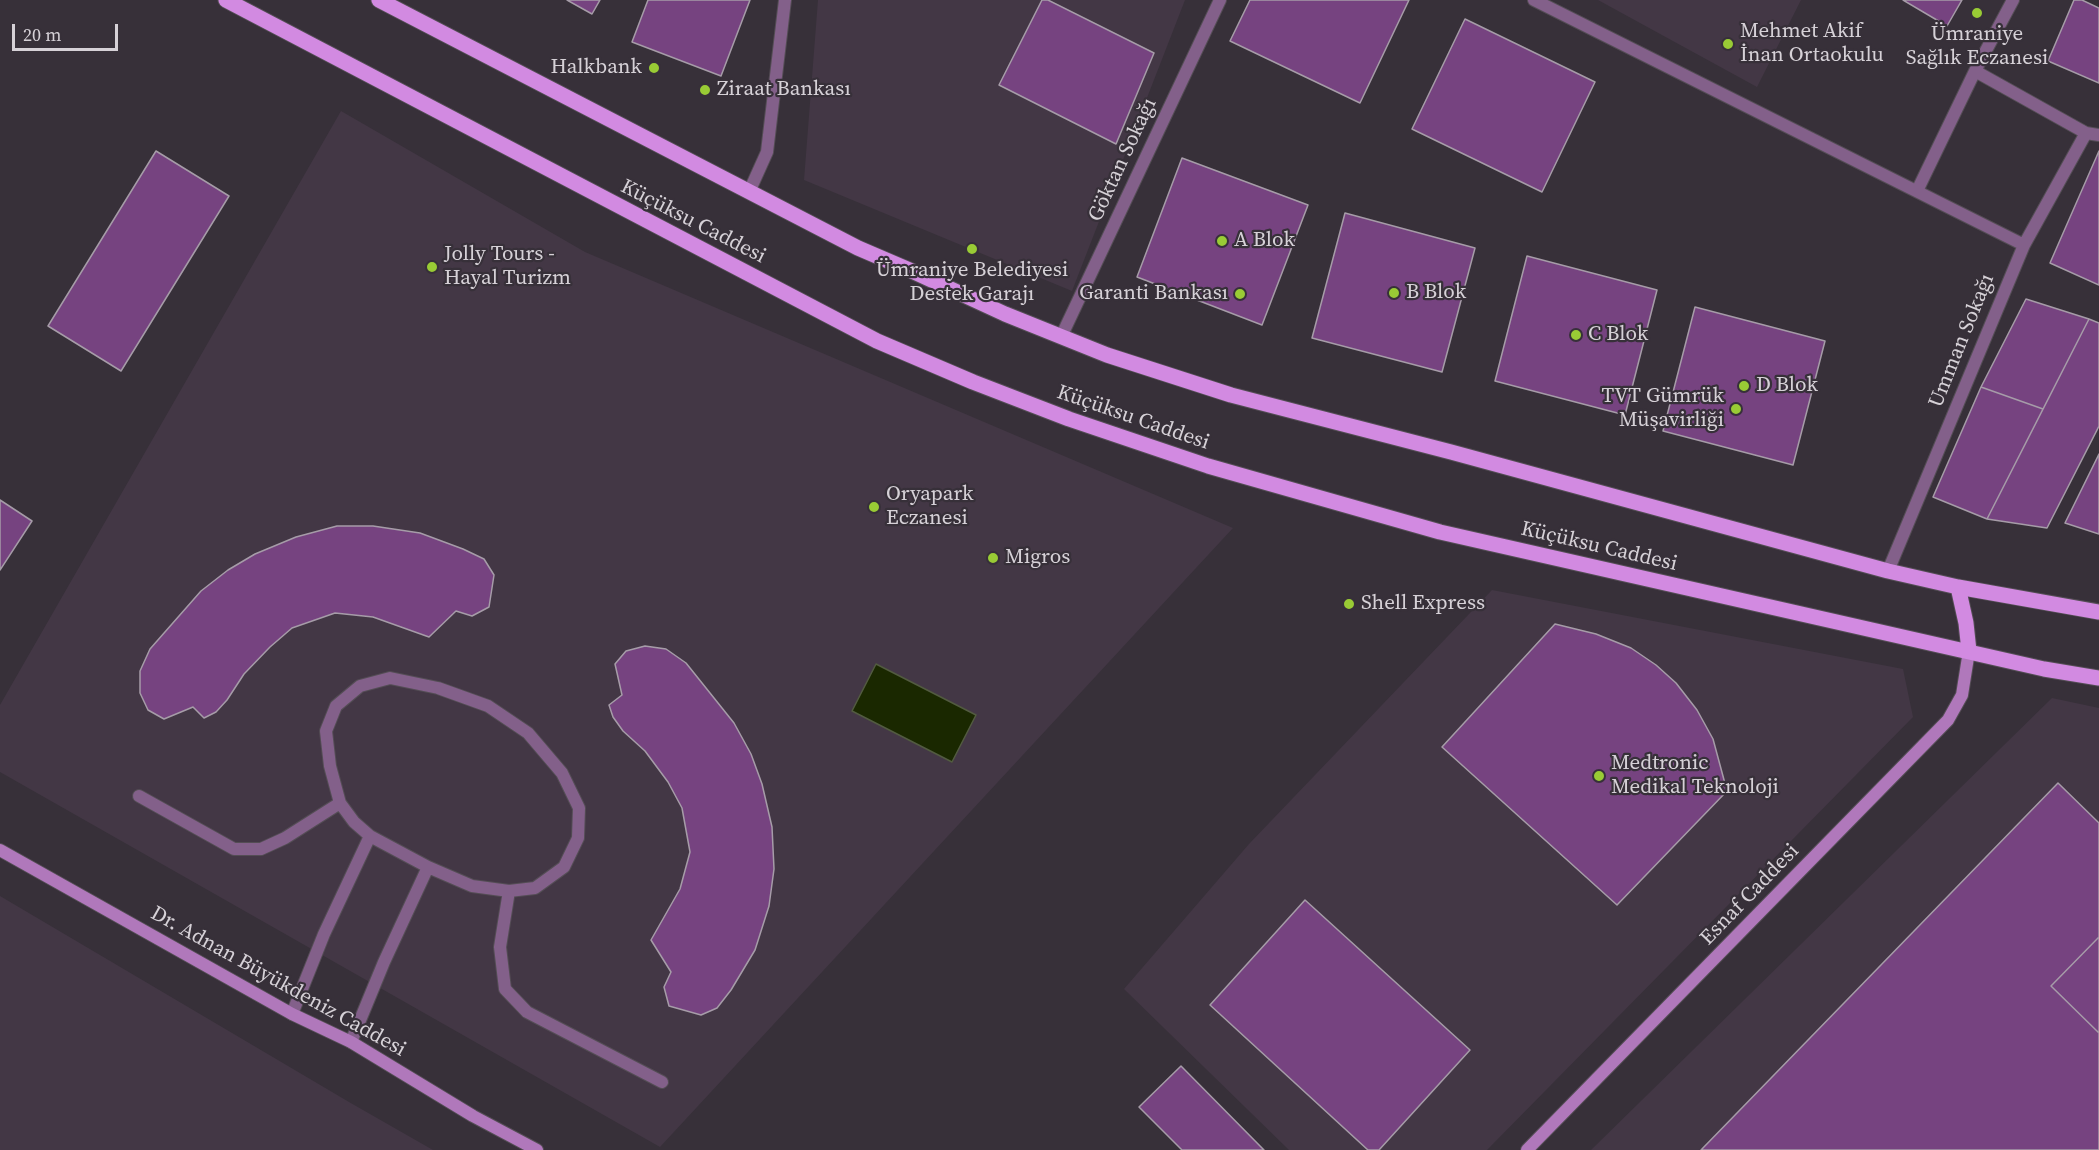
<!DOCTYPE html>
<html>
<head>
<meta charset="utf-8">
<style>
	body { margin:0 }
	#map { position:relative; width:2099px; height:1150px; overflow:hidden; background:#373039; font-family:"Source Serif 4",serif }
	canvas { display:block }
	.scale { position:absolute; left:12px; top:24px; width:106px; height:27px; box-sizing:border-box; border:3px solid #d6d1d7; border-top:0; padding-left:8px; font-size:18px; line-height:21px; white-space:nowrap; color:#d6d1d7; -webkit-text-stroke:4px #373039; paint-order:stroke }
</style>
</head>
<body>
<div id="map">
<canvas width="2099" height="1150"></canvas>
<div class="scale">20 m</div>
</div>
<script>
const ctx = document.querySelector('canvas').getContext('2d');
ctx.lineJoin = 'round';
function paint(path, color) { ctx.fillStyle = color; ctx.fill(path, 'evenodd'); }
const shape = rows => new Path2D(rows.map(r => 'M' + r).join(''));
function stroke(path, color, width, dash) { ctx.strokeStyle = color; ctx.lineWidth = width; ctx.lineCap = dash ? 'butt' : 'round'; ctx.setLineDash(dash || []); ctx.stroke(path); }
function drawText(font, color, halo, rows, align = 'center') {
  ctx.font = font + ' "Source Serif 4",serif'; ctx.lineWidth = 4.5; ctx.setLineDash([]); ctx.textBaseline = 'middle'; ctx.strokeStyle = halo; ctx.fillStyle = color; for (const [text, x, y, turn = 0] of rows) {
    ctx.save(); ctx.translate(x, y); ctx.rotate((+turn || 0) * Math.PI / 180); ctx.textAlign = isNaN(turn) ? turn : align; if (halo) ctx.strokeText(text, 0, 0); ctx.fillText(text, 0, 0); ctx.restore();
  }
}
paint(shape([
	[818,0,1185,0,1072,291,804,180],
	[1598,0,1801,0,1757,87],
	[341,111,585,252,1233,528,660,1147,0,772,0,705],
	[1492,590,1903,669,1913,717,1487,1150,1289,1150,1124,989,1249,844],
	[2052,698,2099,708,2099,1150,1591,1150],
	[0,896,349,1102,433,1150,0,1150]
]), '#433745');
const water = shape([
	[876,664,976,715,952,762,852,711,876,664]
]);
paint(water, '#1a2800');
stroke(water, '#525b40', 1.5);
const building = shape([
	[567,0,600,0,592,14,567,0],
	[648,0,750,0,721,76,632,42,648,0],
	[1042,0,1048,0,1154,53,1116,144,999,85,1042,0],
	[1250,0,1409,0,1360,103,1230,41,1250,0],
	[1903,0,1962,0,1947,26,1903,0],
	[2074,0,2082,0,2099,8,2099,83,2048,61,2074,0],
	[1465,19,1595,82,1542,192,1412,129,1465,19],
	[156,151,229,196,121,371,48,326,156,151],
	[2099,151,2099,285,2050,263,2099,151],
	[1182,158,1308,205,1262,325,1137,277,1182,158],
	[1345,213,1475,248,1442,372,1312,338,1345,213],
	[1527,256,1657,290,1625,415,1495,381,1527,256],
	[2026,299,2089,319,2043,409,1981,387,2026,299],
	[1695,307,1825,341,1793,465,1663,431,1695,307],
	[2089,319,2099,323,2099,426,2047,528,1987,519,2089,319],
	[1981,387,2043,409,1987,519,1933,497,1981,387],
	[2099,454,2099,534,2065,523,2099,454],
	[0,500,32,521,0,570,0,500],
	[337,526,373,526,420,533,463,549,484,559,494,575,489,607,472,616,456,611,429,637,373,617,335,613,292,628,270,647,244,674,227,700,216,712,204,718,193,707,164,719,148,710,140,693,140,671,150,649,201,591,228,570,255,554,296,537,337,526],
	[1555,624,1596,634,1631,648,1656,665,1676,683,1697,710,1713,739,1727,791,1617,905,1442,747,1555,624],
	[645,646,666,649,686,663,734,723,751,754,762,784,772,827,774,869,769,906,755,950,731,990,717,1008,701,1015,669,1006,664,987,671,972,651,940,680,889,690,852,682,808,668,782,645,751,623,731,613,717,609,705,622,695,615,664,626,651,645,646],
	[2058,783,2099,823,2099,937,2051,986,2099,1033,2099,1150,1701,1150,2058,783],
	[1305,900,1470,1050,1379,1150,1368,1150,1210,1005,1305,900],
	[2099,937,2099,1033,2051,986,2099,937],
	[1181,1066,1264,1150,1182,1150,1139,1107,1181,1066]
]);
paint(building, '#764380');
stroke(building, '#a69ca8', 1.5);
const lane = shape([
	[139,796,234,849,261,849,285,838,340,803],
	[509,891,500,947,505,989,527,1012,662,1082],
	[292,1014,324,934,370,836],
	[351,1042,384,962,428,867,370,836,354,822,340,803,330,766,326,731,336,706,360,686,390,678,438,688,488,706,528,733,562,773,579,808,578,838,564,867,535,888,509,891,472,886,428,867]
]);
const street = shape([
	[1534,0,2024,245],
	[2013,0,1975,71,2086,133,2099,135],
	[1917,191,1975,71],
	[749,192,767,152,785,0],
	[1061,337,1220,0],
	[1888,571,2024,245,2086,133]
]);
const secondary = shape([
	[0,850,292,1014,351,1042,473,1116,537,1150],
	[1527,1150,1948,720,1962,695,1969,651]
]);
const primary = shape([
	[226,0,877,341,973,382,1069,419,1208,466,1440,532,2044,669,2099,678],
	[379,0,858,248,914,272,1005,314,1107,355,1231,395,1451,452,1888,571,1958,587,2099,612],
	[1958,587,1966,623,1969,651]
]);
stroke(lane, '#544d55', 14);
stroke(street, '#544d55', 14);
stroke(secondary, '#544d55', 14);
stroke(primary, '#544d55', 17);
stroke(lane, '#83608a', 12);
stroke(street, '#83608a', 12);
stroke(secondary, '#b078bb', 12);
stroke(primary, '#d28ae1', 15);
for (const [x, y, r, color] of [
	[1977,13,6,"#99cb35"],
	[1728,44,6,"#99cb35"],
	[654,68,6,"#99cb35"],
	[705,90,6,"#99cb35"],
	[1222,241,6,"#99cb35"],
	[972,249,6,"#99cb35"],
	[432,267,6,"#99cb35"],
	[1394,293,6,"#99cb35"],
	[1240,294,6,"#99cb35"],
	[1576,335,6,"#99cb35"],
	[1744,386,6,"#99cb35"],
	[1736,409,6,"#99cb35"],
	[874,507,6,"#99cb35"],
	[993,558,6,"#99cb35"],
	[1349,604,6,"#99cb35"],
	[1599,776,6,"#99cb35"]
]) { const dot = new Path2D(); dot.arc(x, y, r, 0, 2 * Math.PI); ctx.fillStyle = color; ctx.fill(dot); stroke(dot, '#373039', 2); }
drawText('21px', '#d6d1d7', '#373039', [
	["Mehmet Akif",1740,32],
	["İnan Ortaokulu",1740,56],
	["Ümraniye",1977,35,"center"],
	["Sağlık Eczanesi",1977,59,"center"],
	["Halkbank",642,68,"right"],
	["Ziraat Bankası",717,90],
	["A Blok",1234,241],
	["Jolly Tours -",444,255],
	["Hayal Turizm",444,279],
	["Ümraniye Belediyesi",972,271,"center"],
	["Destek Garajı",972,295,"center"],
	["B Blok",1406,293],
	["Garanti Bankası",1228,294,"right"],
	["C Blok",1588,335],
	["D Blok",1756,386],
	["TVT Gümrük",1724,397,"right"],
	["Müşavirliği",1724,421,"right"],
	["Oryapark",886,495],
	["Eczanesi",886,519],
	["Migros",1005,558],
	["Shell Express",1361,604],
	["Medtronic",1611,764],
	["Medikal Teknoloji",1611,788]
], 'left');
drawText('21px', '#d6d1d7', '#373039', [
	["Göktan Sokağı",1123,160,-65],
	["Küçüksu Caddesi",693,222,27],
	["Umman Sokağı",1962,341,-68],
	["Küçüksu Caddesi",1133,418,19],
	["Küçüksu Caddesi",1599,547,13],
	["Esnaf Caddesi",1750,895,-46],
	["Dr. Adnan Büyükdeniz Caddesi",278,982,29]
]);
</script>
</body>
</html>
